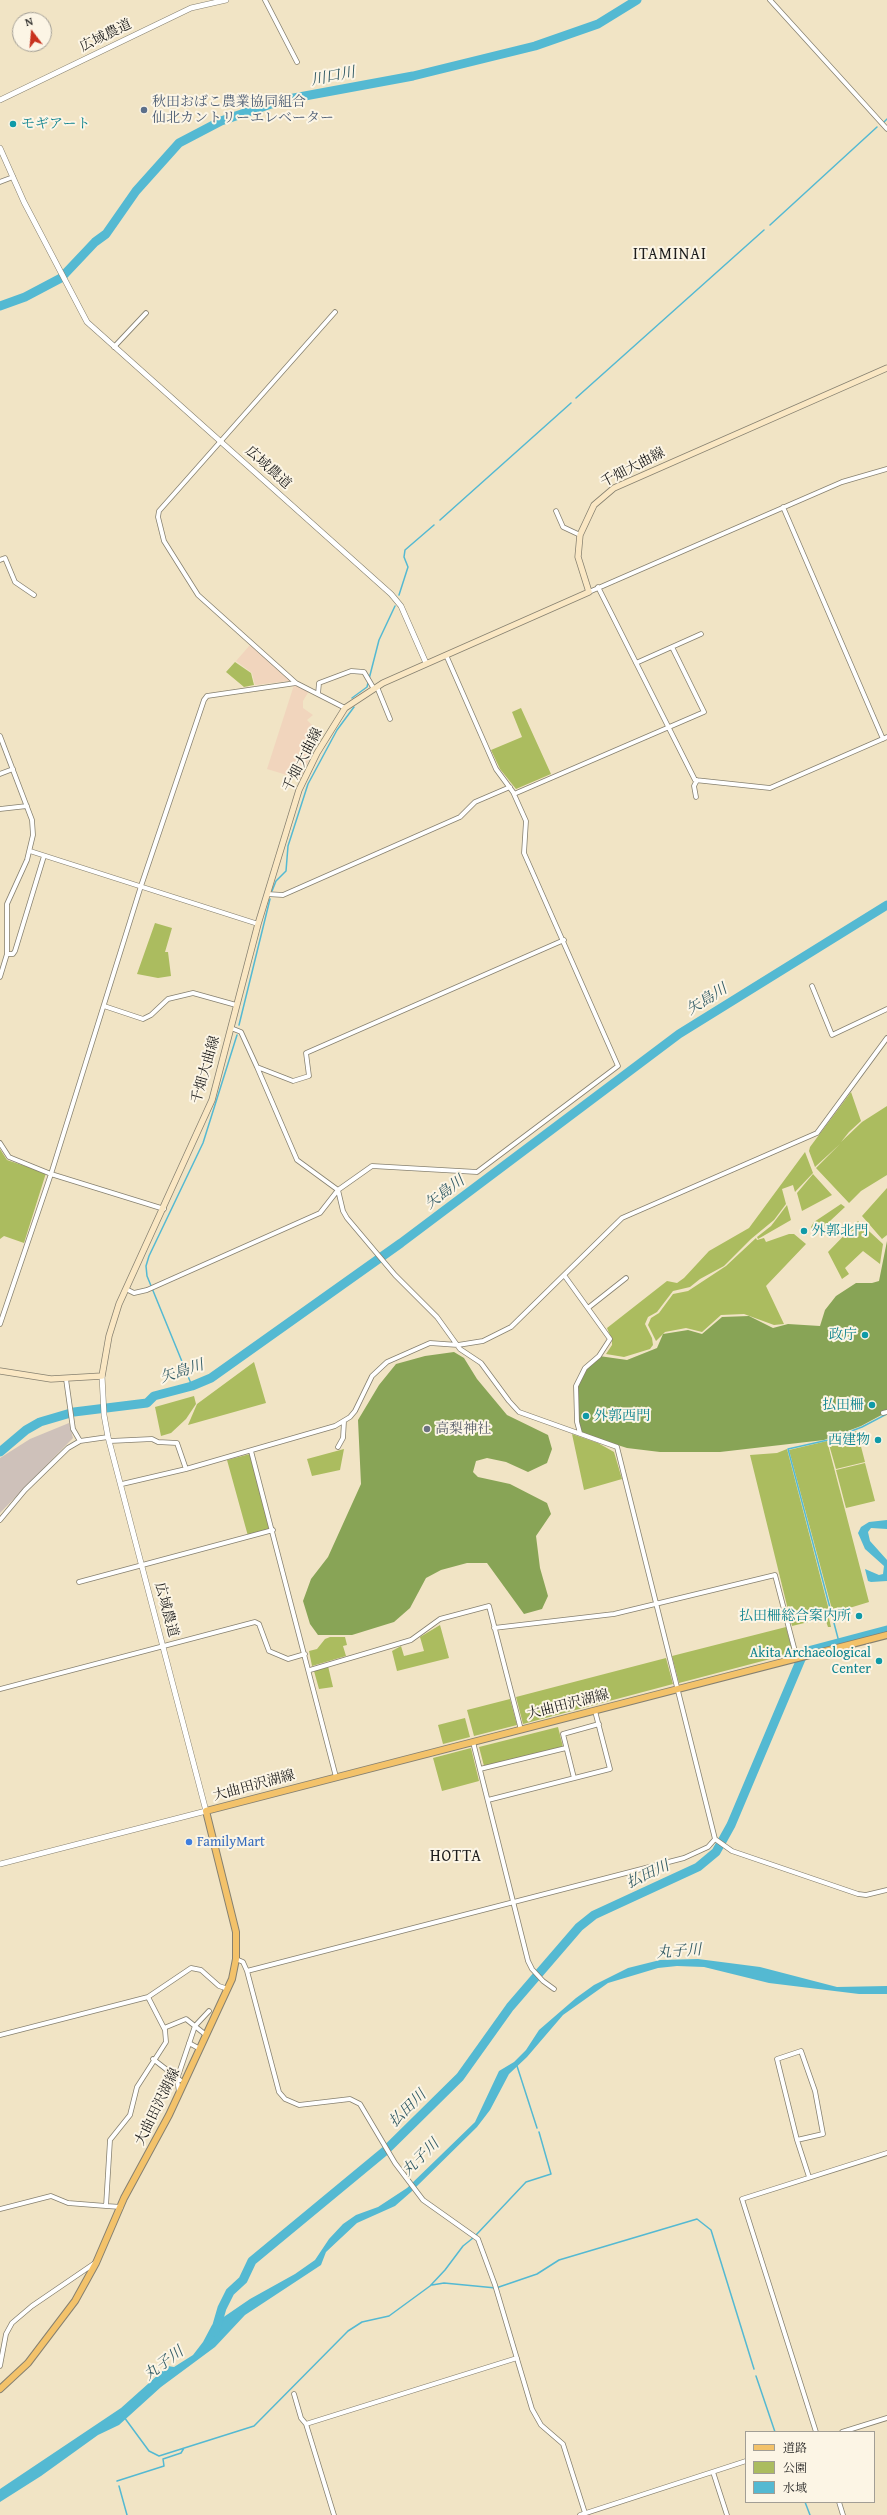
<!DOCTYPE html>
<html>
<head>
<meta charset="utf-8">
<style>
	body { margin:0 }
	#map { position:relative; width:887px; height:2515px; overflow:hidden; background:#f1e4c5; font-family:"Gentium Book Plus","Noto Serif JP",serif }
	canvas { display:block }
	.legend { position:absolute; left:745px; top:2431px; width:130px; height:72px; box-sizing:border-box; background:#fcf5e5; border:1px solid #a29e95; margin:0; padding:5px 7px; list-style:none; font-size:12px; color:#1c1c1c }
	.legend li { display:flex; align-items:center; gap:8px; height:20px }
	.legend b { width:20px; border:1px solid #a29e95 }
	.north { position:absolute; left:12px; top:12px; width:40px; height:40px; box-sizing:border-box; background:#fcf5e5; border:1px solid #a29e95; border-radius:50%; rotate:344deg; font-size:11px; font-weight:700; line-height:16px; text-align:center; color:#1c1c1c }
	.north::after { content:''; display:block; margin:auto; width:14px; height:18px; background:#c8321e; clip-path:polygon(50% 0,100% 100%,50% 72%,0 100%) }
</style>
</head>
<body>
<div id="map">
<canvas width="887" height="2515"></canvas>
<ul class="legend">
<li><b style="height:5px;background:#f3c26a"></b>道路</li>
<li><b style="height:11px;background:#abbc5f"></b>公園</li>
<li><b style="height:11px;background:#54b9d2"></b>水域</li>
</ul>
<div class="north">N</div>
</div>
<script>
const ctx = document.querySelector('canvas').getContext('2d');
ctx.lineJoin = 'round';
function paint(path, color) { ctx.fillStyle = color; ctx.fill(path, 'evenodd'); }
const shape = rows => new Path2D(rows.map(r => 'M' + r).join(''));
function stroke(path, color, width, dash) { ctx.strokeStyle = color; ctx.lineWidth = width; ctx.lineCap = dash ? 'butt' : 'round'; ctx.setLineDash(dash || []); ctx.stroke(path); }
function drawText(font, color, halo, rows, align = 'center') {
  ctx.font = font + ' "Gentium Book Plus","Noto Serif JP",serif'; ctx.lineWidth = 4; ctx.setLineDash([]); ctx.textBaseline = 'middle'; ctx.strokeStyle = halo; ctx.fillStyle = color; for (const [text, x, y, turn = 0] of rows) {
    ctx.save(); ctx.translate(x, y); ctx.rotate((+turn || 0) * Math.PI / 180); ctx.textAlign = isNaN(turn) ? turn : align; if (halo) ctx.strokeText(text, 0, 0); ctx.fillText(text, 0, 0); ctx.restore();
  }
}
paint(shape([
	[250,645,290,680,289,681,255,685,252,673,236,661],
	[294,685,309,691,303,701,303,708,313,715,307,720,321,734,300,779,267,769]
]), '#f1d5bd');
paint(shape([
	[69,1423,73,1438,0,1513,0,1458,30,1439]
]), '#cec1ba');
paint(shape([
	[235,662,251,673,254,685,244,687,226,672],
	[521,708,551,774,516,789,500,769,491,750,522,737,512,712],
	[155,923,172,928,165,952,168,952,171,976,158,978,137,974],
	[851,1092,861,1121,849,1132,841,1142,862,1122,887,1106,887,1175,861,1191,849,1203,816,1168,840,1144,815,1167,809,1151,810,1147],
	[0,1149,7,1160,46,1173,24,1243,4,1236,0,1239],
	[805,1152,813,1173,795,1192,793,1185,782,1189,786,1204,774,1220,751,1239,724,1266,700,1279,690,1287,673,1291,657,1312,648,1317,645,1324,652,1338,653,1345,650,1349,624,1357,606,1354,612,1345,612,1340,607,1328,667,1281,677,1283,684,1278,709,1251,749,1228],
	[813,1174,832,1195,802,1211,797,1193],
	[887,1188,887,1235,882,1239,862,1216],
	[841,1204,845,1207,815,1235,811,1227,814,1222],
	[787,1205,791,1220,758,1239,757,1237,771,1226],
	[858,1221,883,1244,880,1264,863,1251,845,1268,849,1274,842,1279,828,1252],
	[789,1234,794,1234,806,1244,766,1286,784,1324,774,1325,744,1314,721,1315,702,1332,686,1328,665,1332,656,1341,648,1325,651,1318,659,1313,673,1294,688,1291,726,1266,756,1238,757,1240,764,1238,766,1242],
	[254,1362,266,1403,188,1425,197,1404],
	[194,1396,196,1404,186,1419,171,1433,161,1436,155,1407],
	[857,1431,865,1462,836,1469,828,1441],
	[572,1434,598,1443,614,1452,622,1479,584,1490],
	[827,1441,869,1602,833,1613,789,1450],
	[344,1449,340,1470,312,1476,307,1459],
	[787,1449,830,1614,828,1614,831,1627,828,1627,825,1618,792,1626,750,1455,777,1453],
	[250,1454,270,1529,248,1536,227,1460],
	[865,1463,875,1501,846,1508,836,1470],
	[440,1625,449,1658,397,1671,392,1651,401,1646,404,1656,424,1651,420,1637],
	[786,1627,793,1653,679,1683,672,1656],
	[330,1637,345,1637,347,1645,343,1646,346,1656,312,1666,309,1651,317,1649,325,1639],
	[666,1658,673,1684,523,1724,516,1697],
	[328,1666,333,1687,319,1689,314,1671],
	[510,1699,517,1725,474,1736,467,1710],
	[465,1718,470,1737,443,1744,438,1725],
	[558,1727,563,1747,484,1766,479,1747],
	[471,1748,479,1781,442,1791,433,1758]
]), '#abbc5f');
paint(shape([
	[887,1241,887,1412,861,1426,824,1440,720,1452,660,1452,627,1448,580,1433,577,1422,576,1386,583,1372,599,1356,627,1360,657,1348,663,1334,688,1330,702,1334,722,1317,749,1316,773,1328,788,1324,820,1326,825,1310,836,1296,856,1283,872,1283,879,1281],
	[454,1352,464,1358,477,1379,507,1415,548,1435,552,1449,547,1463,528,1472,506,1462,487,1458,476,1461,473,1472,478,1477,510,1484,547,1503,551,1514,536,1536,540,1568,548,1596,542,1609,524,1614,487,1563,467,1563,441,1570,426,1578,410,1608,394,1622,352,1635,318,1635,310,1624,303,1601,311,1579,328,1557,361,1484,358,1420,379,1385,396,1364,425,1356]
]), '#88a456');
paint(shape([
	[887,1520,887,1529,871,1528,868,1532,870,1541,887,1560,887,1581,871,1582,868,1581,865,1569,879,1575,883,1574,884,1566,865,1549,858,1533,861,1527,869,1522],
	[698,1959,760,1967,837,1987,887,1986,887,1994,859,1994,769,1983,704,1967,677,1966,658,1968,608,1983,563,2015,527,2057,509,2074,490,2110,477,2127,411,2192,395,2206,357,2223,326,2252,321,2265,245,2315,215,2347,161,2387,119,2425,98,2435,41,2476,0,2502,0,2489,121,2408,168,2366,174,2367,193,2355,203,2342,212,2325,250,2299,295,2274,315,2260,329,2239,343,2224,356,2215,378,2207,407,2188,475,2122,499,2071,514,2062,526,2050,539,2030,576,1998,594,1985,628,1968,660,1960]
]), '#54b9d2');
stroke(shape([
	[884,122,887,119],
	[770,225,877,127],
	[576,398,764,230],
	[440,520,571,403],
	[399,595,408,567,404,557,405,550,434,525],
	[369,679,379,640,395,606],
	[352,698,367,687,368,683],
	[272,891,276,881,286,871,288,846,308,784,337,730,354,707],
	[239,1025,270,899],
	[192,1386,147,1276,146,1266,149,1256,203,1143,237,1035],
	[839,1642,788,1449,828,1440,862,1427,887,1414],
	[517,2066,537,2128],
	[476,2235,526,2182,551,2174,539,2132],
	[432,2285,444,2283,496,2288,537,2274,559,2260,697,2219,711,2230,754,2369],
	[756,2376,775,2432],
	[124,2417,149,2451,159,2456,254,2426,348,2331,362,2322,389,2316,430,2286,445,2270,463,2246,473,2238],
	[117,2481,164,2466,163,2459,181,2453,184,2448],
	[119,2486,127,2515],
	[805,2502,810,2515]
]), '#54b9d2', 1.5);
stroke(shape([
	[0,306,25,297,61,278,95,242,106,234,136,191,179,143,221,121,283,100,413,76,535,46,598,24,637,0],
	[0,1452,26,1430,40,1422,74,1412,147,1403,154,1396,192,1386,211,1378,401,1243,679,1034,887,905],
	[388,2148,460,2077,510,2007,579,1927,594,1915,698,1867,716,1852,731,1825,804,1652,887,1630],
	[215,2332,222,2308,230,2292,243,2280,252,2261,385,2151]
]), '#54b9d2', 9);
const minor = shape([
	[265,0,297,62],
	[770,0,887,129],
	[0,182,13,177],
	[335,312,159,511,158,517,164,541,198,595,296,683,345,708],
	[114,347,146,313],
	[783,507,883,739],
	[556,511,563,527,580,535],
	[0,560,5,558,15,582,34,595],
	[598,587,695,780,770,788,887,737],
	[589,592,842,482,887,469],
	[636,663,701,634],
	[377,687,390,719],
	[318,694,319,683,351,671,364,672,374,689],
	[0,736,32,820,33,835,27,860,7,904,7,954,0,977],
	[0,774,13,769],
	[514,794,704,712,672,647],
	[696,797,694,786,697,780],
	[0,809,27,806],
	[30,851,258,924],
	[267,894,283,895,460,817,475,802,510,787],
	[7,954,13,954,15,951,44,856],
	[812,986,832,1035,887,1009],
	[104,1006,143,1019,151,1015,168,999,193,993,236,1005],
	[231,1028,241,1032,257,1067,293,1081,309,1076,306,1053,564,940],
	[257,1067,297,1160,338,1190,343,1211,347,1218,395,1275,437,1317,460,1349,481,1363,509,1401,519,1412,617,1447,715,1839,732,1851,858,1894,866,1895,887,1890],
	[0,1143,9,1157,51,1174,0,1324],
	[164,1209,51,1174,141,886,204,700,207,696,296,683],
	[564,1275,610,1339,599,1356,585,1368,576,1386,577,1422,580,1433],
	[126,1289,134,1293,147,1290,320,1213,338,1190,372,1166,477,1172,618,1066,524,853,526,821,513,792,496,769,446,655],
	[588,1308,626,1278],
	[66,1379,73,1429,80,1441],
	[883,1413,887,1412],
	[110,1441,152,1439,158,1442,177,1443,186,1469],
	[338,1447,343,1438,344,1421],
	[251,1451,336,1777],
	[122,1484,186,1469,335,1426,350,1417,355,1411,372,1376,387,1362,430,1343,458,1345,483,1341,511,1327,622,1218,817,1133,887,1038],
	[0,1520,25,1490,68,1448,80,1441,108,1437],
	[79,1582,273,1530],
	[494,1628,614,1614,775,1575,797,1659],
	[310,1670,411,1640,440,1619,489,1606,521,1730],
	[0,1689,255,1622,259,1624,269,1651,288,1659,305,1654],
	[473,1742,528,1961,532,1969,543,1981,554,1989],
	[480,1769,566,1748],
	[574,1778,563,1734,599,1724],
	[488,1800,610,1769,595,1711],
	[236,1959,243,1962,247,1971,279,2092,285,2099,299,2105,350,2099,360,2104,395,2163,423,2200,478,2239,495,2285,532,2409,541,2425,563,2444,585,2513],
	[247,1971,684,1858,708,1847,715,1839],
	[164,2028,186,2019,206,2035],
	[0,2035,148,1997,191,1968,201,1970,219,1986,228,1989],
	[189,2043,200,2049],
	[153,2059,180,2080],
	[179,2092,177,2079,195,2026,209,2011],
	[797,2140,823,2134,815,2091,801,2051,777,2059,797,2140,809,2177],
	[121,2207,106,2206,110,2140,130,2115,137,2087,166,2042,165,2030,148,1997],
	[0,2209,51,2196,68,2203,106,2206],
	[0,2366,6,2334,12,2323,32,2306,95,2263],
	[294,2394,301,2418,306,2424,334,2515],
	[306,2424,517,2358],
	[816,2432,742,2199,887,2153],
	[842,2432,887,2418],
	[713,2472,727,2515],
	[839,2502,843,2515],
	[580,2515,746,2461]
]);
const tertiary = shape([
	[0,100,191,8,226,0],
	[0,148,24,202,87,322,391,594,401,606,426,663],
	[0,1864,206,1811,108,1437,104,1415,102,1376]
]);
const secondary = shape([
	[0,1371,51,1379,102,1376,109,1336,119,1304,212,1100,258,924,299,790,317,753,345,708,383,683,589,592,578,557,580,535,594,505,614,488,887,368]
]);
const primary = shape([
	[0,2389,28,2363,75,2301,96,2263,124,2198,169,2115,232,1979,236,1959,236,1932,206,1811,887,1635]
]);
stroke(minor, '#868070', 5.5);
stroke(tertiary, '#868070', 6);
stroke(secondary, '#868070', 7);
stroke(primary, '#868070', 8);
stroke(minor, '#fff', 4);
stroke(tertiary, '#fff', 5);
stroke(secondary, '#fae7c3', 5.5);
stroke(primary, '#f3c26a', 6);
for (const [x, y, r, color] of [
	[144,110,4,"#5c6f8a"],
	[13,124,4,"#0f9aa8"],
	[804,1231,4,"#0f9aa8"],
	[865,1335,4,"#0f9aa8"],
	[872,1405,4,"#0f9aa8"],
	[586,1416,4,"#0f9aa8"],
	[427,1429,4,"#6b7280"],
	[878,1440,4,"#0f9aa8"],
	[859,1616,4,"#0f9aa8"],
	[879,1661,4,"#0f9aa8"],
	[189,1842,4,"#3f7fe0"]
]) { const dot = new Path2D(); dot.arc(x, y, r, 0, 2 * Math.PI); ctx.fillStyle = color; ctx.fill(dot); stroke(dot, '#fcf5e5', 1.5); }
drawText('14px', '#1c1c1c', '#fcf5e5', [
	["広域農道",106,36,-26],
	["広域農道",268,468,42],
	["千畑大曲線",633,468,-27],
	["千畑大曲線",303,760,-63],
	["千畑大曲線",206,1070,-74],
	["広域農道",166,1610,75],
	["大曲田沢湖線",568,1705,-14],
	["大曲田沢湖線",254,1786,-15],
	["大曲田沢湖線",158,2107,-64]
]);
drawText('14px', '#4e5e75', '#fcf5e5', [
	["秋田おばこ農業協同組合",152,102],
	["仙北カントリーエレベーター",152,118]
], 'left');
drawText('14px', '#0d838f', '#fcf5e5', [
	["モギアート",21,124,"left"],
	["外郭北門",812,1231,"left"],
	["政庁",857,1335],
	["払田柵",864,1405],
	["外郭西門",594,1416,"left"],
	["西建物",870,1440],
	["払田柵総合案内所",851,1616],
	["Akita Archaeological",871,1653],
	["Center",871,1669]
], 'right');
drawText('14px', '#5b616d', '#fcf5e5', [
	["高梨神社",435,1429]
], 'left');
drawText('14px', '#366cbe', '#fcf5e5', [
	["FamilyMart",197,1842]
], 'left');
drawText('italic 15px', '#325b65', '#fcf5e5', [
	["川口川",333,77,-11],
	["矢島川",707,1000,-32],
	["矢島川",445,1193,-37],
	["矢島川",182,1372,-18],
	["払田川",648,1875,-25],
	["丸子川",679,1952,-4],
	["払田川",408,2109,-45],
	["丸子川",421,2158,-45],
	["丸子川",164,2364,-37]
]);
ctx.letterSpacing = '1px';
drawText('16px', '#1c1c1c', '#fcf5e5', [
	["ITAMINAI",670,255],
	["HOTTA",456,1857]
]);
ctx.letterSpacing = '0px';
</script>
</body>
</html>
